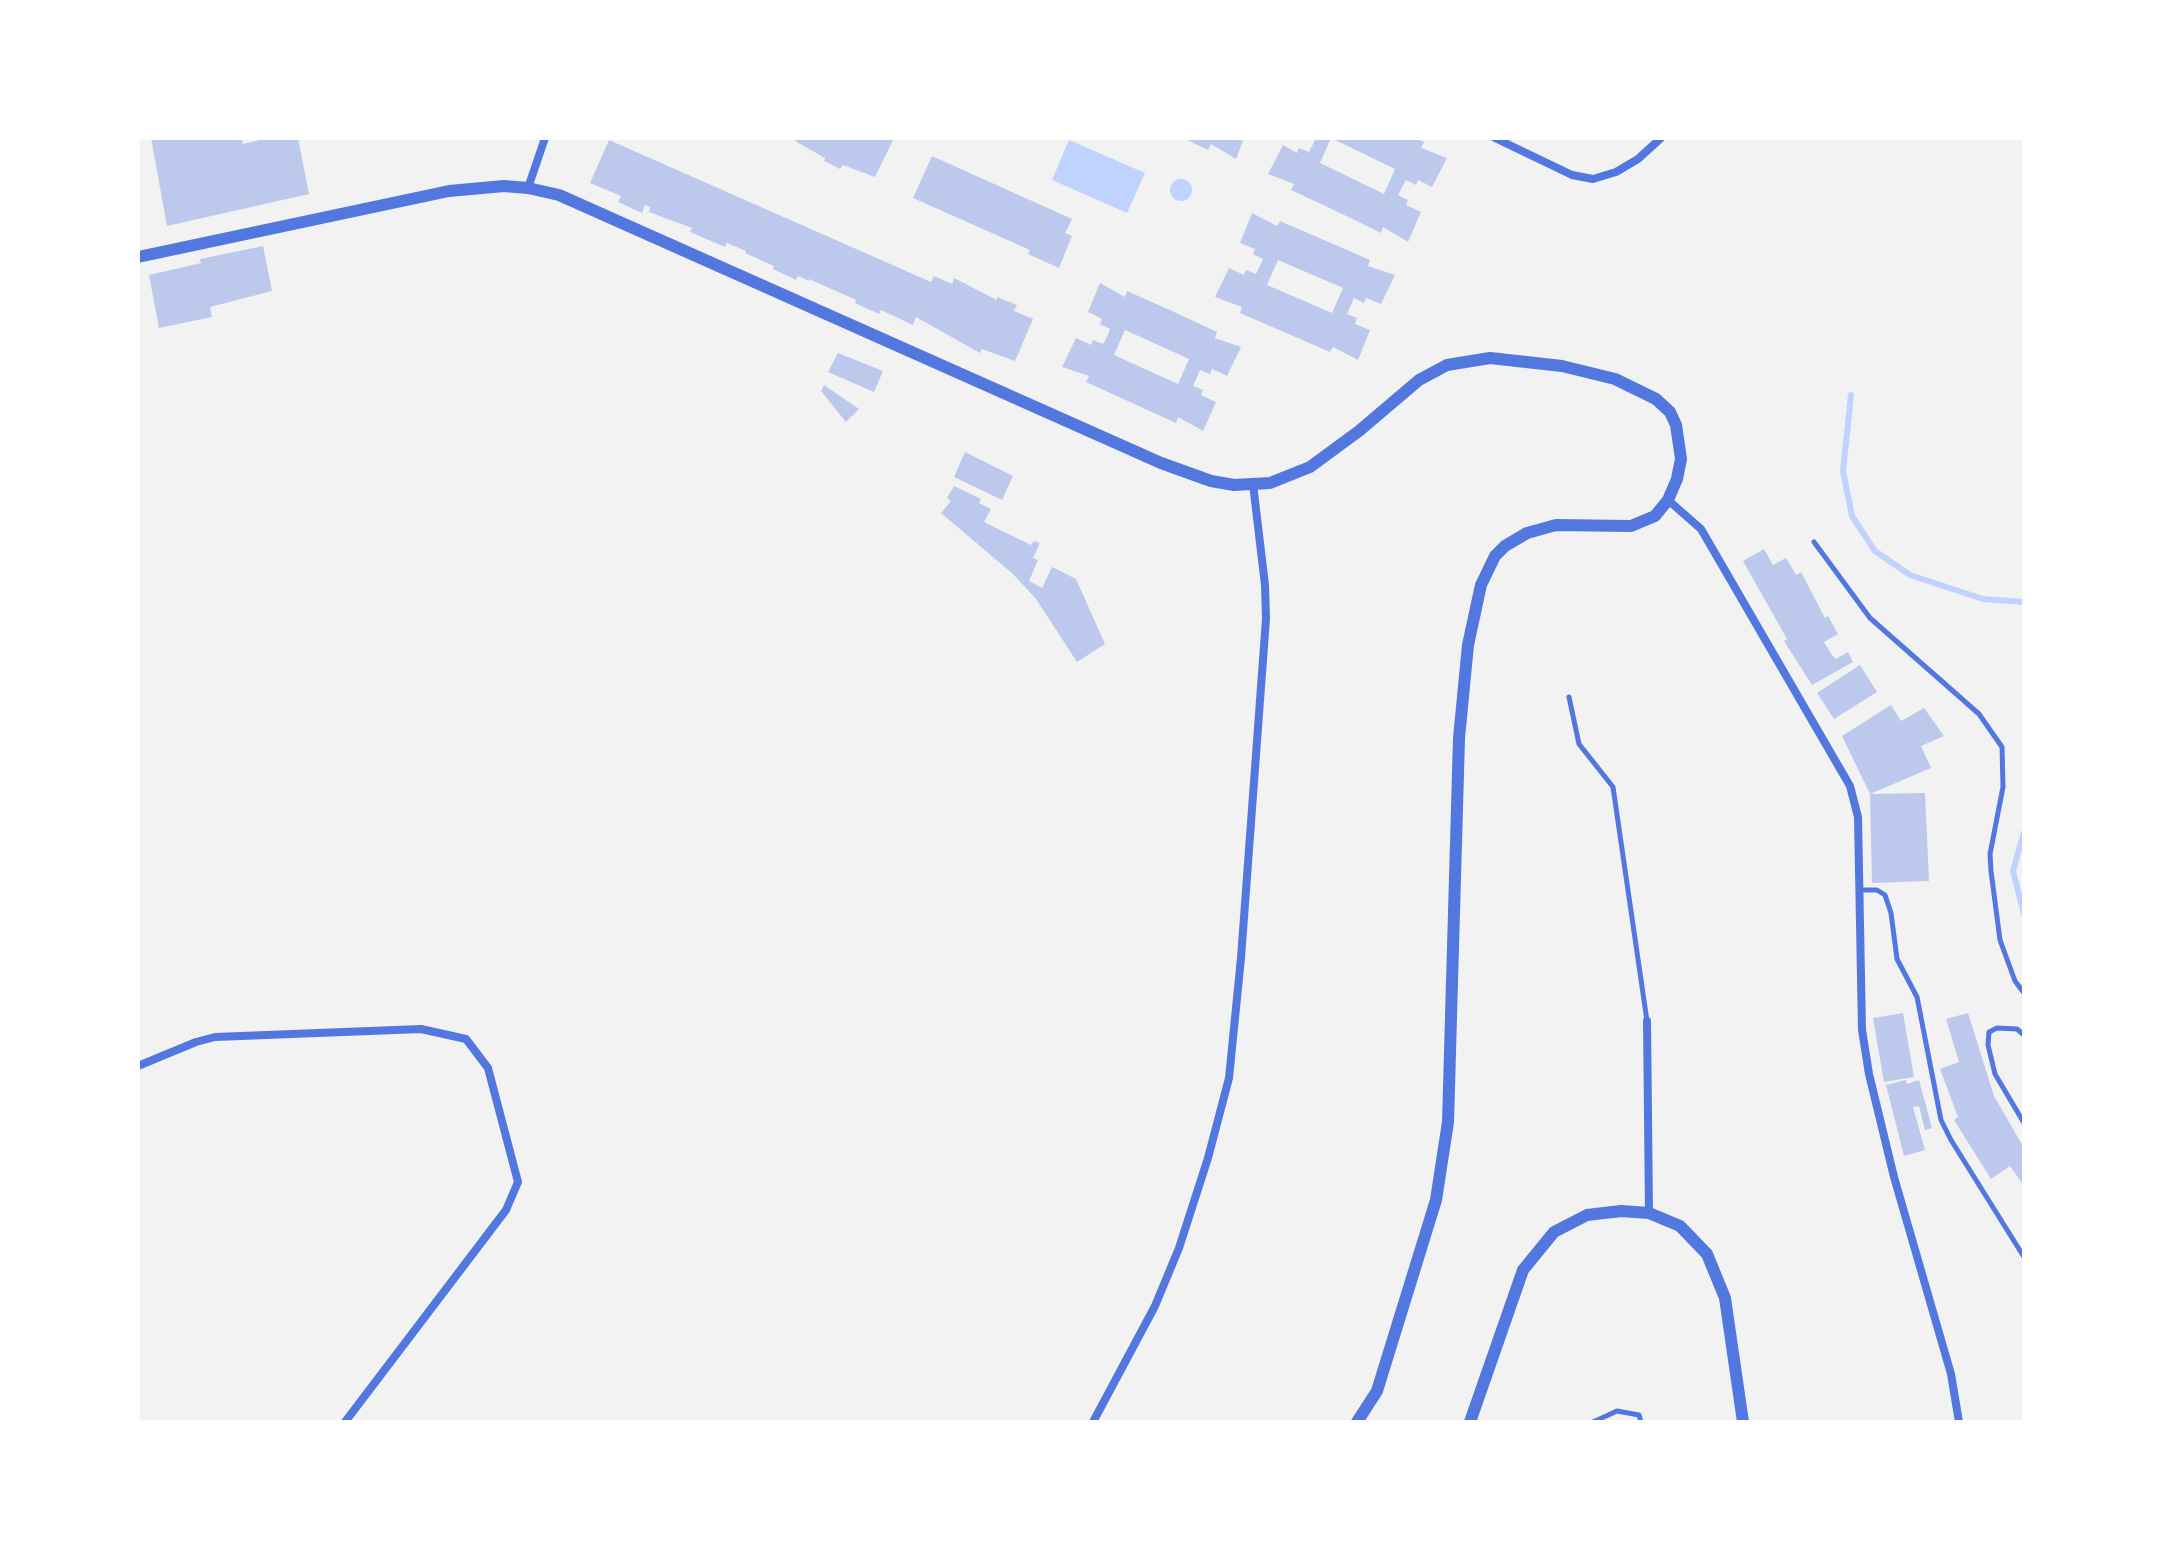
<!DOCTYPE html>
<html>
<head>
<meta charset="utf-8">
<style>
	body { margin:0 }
	#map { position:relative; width:2162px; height:1560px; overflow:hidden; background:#f2f2f2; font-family:Helvetica,sans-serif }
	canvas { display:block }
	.frame { position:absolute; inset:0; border:140px solid #fff; pointer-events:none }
</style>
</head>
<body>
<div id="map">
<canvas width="2162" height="1560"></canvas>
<div class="frame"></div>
</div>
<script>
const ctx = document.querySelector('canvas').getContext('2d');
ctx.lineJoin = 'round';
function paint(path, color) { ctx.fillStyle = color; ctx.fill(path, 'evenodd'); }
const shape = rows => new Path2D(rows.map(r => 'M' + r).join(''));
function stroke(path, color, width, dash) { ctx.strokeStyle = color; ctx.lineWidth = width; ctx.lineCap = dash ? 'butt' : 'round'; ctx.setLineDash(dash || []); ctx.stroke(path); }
paint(shape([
	[1069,140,1145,173,1127,213,1052,180],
	'1170 190a11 11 0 1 1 22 0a11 11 0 1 1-22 0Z'
]), '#bfd3fe');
stroke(shape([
	[1851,395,1843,471,1852,516,1875,551,1910,575,1983,599,2024,602],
	[2024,832,2013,871,2024,914]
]), '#bfd3fe', 6);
paint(shape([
	[151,138,242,138,243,144,268,138,298,138,309,194,167,226],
	[797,138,894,138,875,177,843,165,840,169,824,161,825,158,795,141],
	[1183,138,1244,138,1236,159,1211,144,1208,150],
	[1316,138,1415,138,1424,142,1421,148,1447,158,1432,187,1418,180,1416,185,1406,180,1398,195,1408,200,1406,205,1421,212,1408,242,1383,227,1381,233,1336,211,1291,190,1294,184,1268,174,1283,145,1297,153,1299,148,1309,152],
	[1331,138,1395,169,1384,194,1320,163],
	[609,140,931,282,934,276,952,284,954,278,997,300,997,297,1017,305,1014,311,1033,319,1015,361,982,349,980,353,916,317,913,325,881,310,879,314,855,303,856,300,809,279,809,281,798,276,796,280,773,269,774,266,745,253,746,251,727,243,725,247,690,232,692,228,649,212,650,207,645,205,642,213,618,202,621,196,590,183],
	[932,156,1072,219,1065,233,1072,236,1059,268,1028,254,1030,250,913,198],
	[1252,213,1277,226,1280,221,1370,260,1368,266,1395,275,1381,304,1366,298,1364,303,1354,298,1347,314,1357,318,1355,324,1370,330,1358,360,1333,347,1330,352,1240,313,1242,307,1215,297,1229,268,1244,275,1246,270,1256,274,1263,259,1253,254,1255,249,1240,243],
	[1278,260,1343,288,1332,313,1267,285],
	[263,246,272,291,210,307,212,317,159,328,149,275,201,263,200,259],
	[1100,283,1125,297,1127,291,1172,311,1217,332,1215,338,1241,347,1227,376,1212,369,1210,374,1200,370,1197,377,1193,386,1203,390,1201,395,1216,402,1203,431,1178,417,1176,423,1086,382,1089,376,1062,367,1076,338,1091,345,1093,340,1103,344,1107,337,1110,329,1100,324,1102,319,1088,312],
	[1125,330,1189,359,1178,384,1114,355],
	[838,353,883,371,874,392,828,372],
	[824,385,859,409,846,422,821,391],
	[965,452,1013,476,1002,500,954,477],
	[954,486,981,499,979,503,991,509,984,522,1031,545,1034,541,1040,543,1033,558,1038,560,1029,581,1042,588,1052,567,1076,579,1105,644,1077,662,1036,599,1013,574,941,513,951,501,947,498],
	[1764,549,1773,565,1786,558,1796,575,1801,572,1825,618,1828,616,1838,634,1824,642,1832,655,1836,659,1848,652,1853,662,1812,685,1784,641,1787,639,1743,561],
	[1860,665,1877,692,1834,719,1817,693],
	[1891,705,1901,721,1924,708,1944,736,1921,746,1931,768,1870,794,1842,736],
	[1925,793,1929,881,1872,883,1870,794],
	[1903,1013,1914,1077,1884,1082,1873,1018],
	[1968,1013,1994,1096,2024,1148,2024,1186,2010,1166,1991,1179,1954,1120,1958,1117,1940,1069,1959,1062,1946,1019],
	[1906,1080,1907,1084,1919,1080,1932,1128,1925,1130,1919,1106,1913,1107,1925,1150,1904,1156,1886,1085]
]), '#bdc9ec');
stroke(shape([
	[1814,542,1870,618,1979,714,2002,747,2003,787,1990,854,1991,871,2000,940,2015,981,2024,993],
	[1569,697,1579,744,1613,787,1647,1021],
	[1860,890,1877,890,1885,895,1891,913,1897,959,1917,997,1941,1120,1951,1140,2024,1257],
	[2024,1035,2017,1029,1997,1028,1989,1032,1988,1045,1995,1074,2024,1123],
	[1593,1422,1617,1411,1639,1415,1641,1422]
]), '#5277de', 5);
stroke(shape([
	[1495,138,1572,175,1593,179,1616,172,1638,159,1661,138],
	[528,188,545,138],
	[1668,500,1701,529,1850,786,1858,817,1862,1030,1869,1074,1894,1177,1951,1374,1959,1422],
	[1647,1021,1649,1213],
	[138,1066,196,1042,215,1037,421,1029,466,1039,488,1068,518,1182,506,1210,345,1422],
	[1093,1422,1155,1306,1179,1248,1208,1158,1229,1078,1241,958,1266,619,1265,585,1253,484]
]), '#5277de', 8);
stroke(shape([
	[138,257,449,191,504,186,528,188,559,195,1161,463,1211,481,1234,485,1270,483,1310,467,1359,431,1419,380,1447,365,1490,358,1562,366,1615,379,1656,399,1670,412,1676,425,1681,459,1677,479,1668,500,1655,516,1631,526,1556,525,1527,533,1505,546,1495,556,1481,585,1468,645,1459,738,1448,1122,1436,1200,1377,1391,1357,1422],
	[1470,1422,1523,1270,1554,1232,1587,1215,1621,1211,1649,1213,1680,1226,1707,1254,1725,1298,1743,1422]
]), '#5277de', 12);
</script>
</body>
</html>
